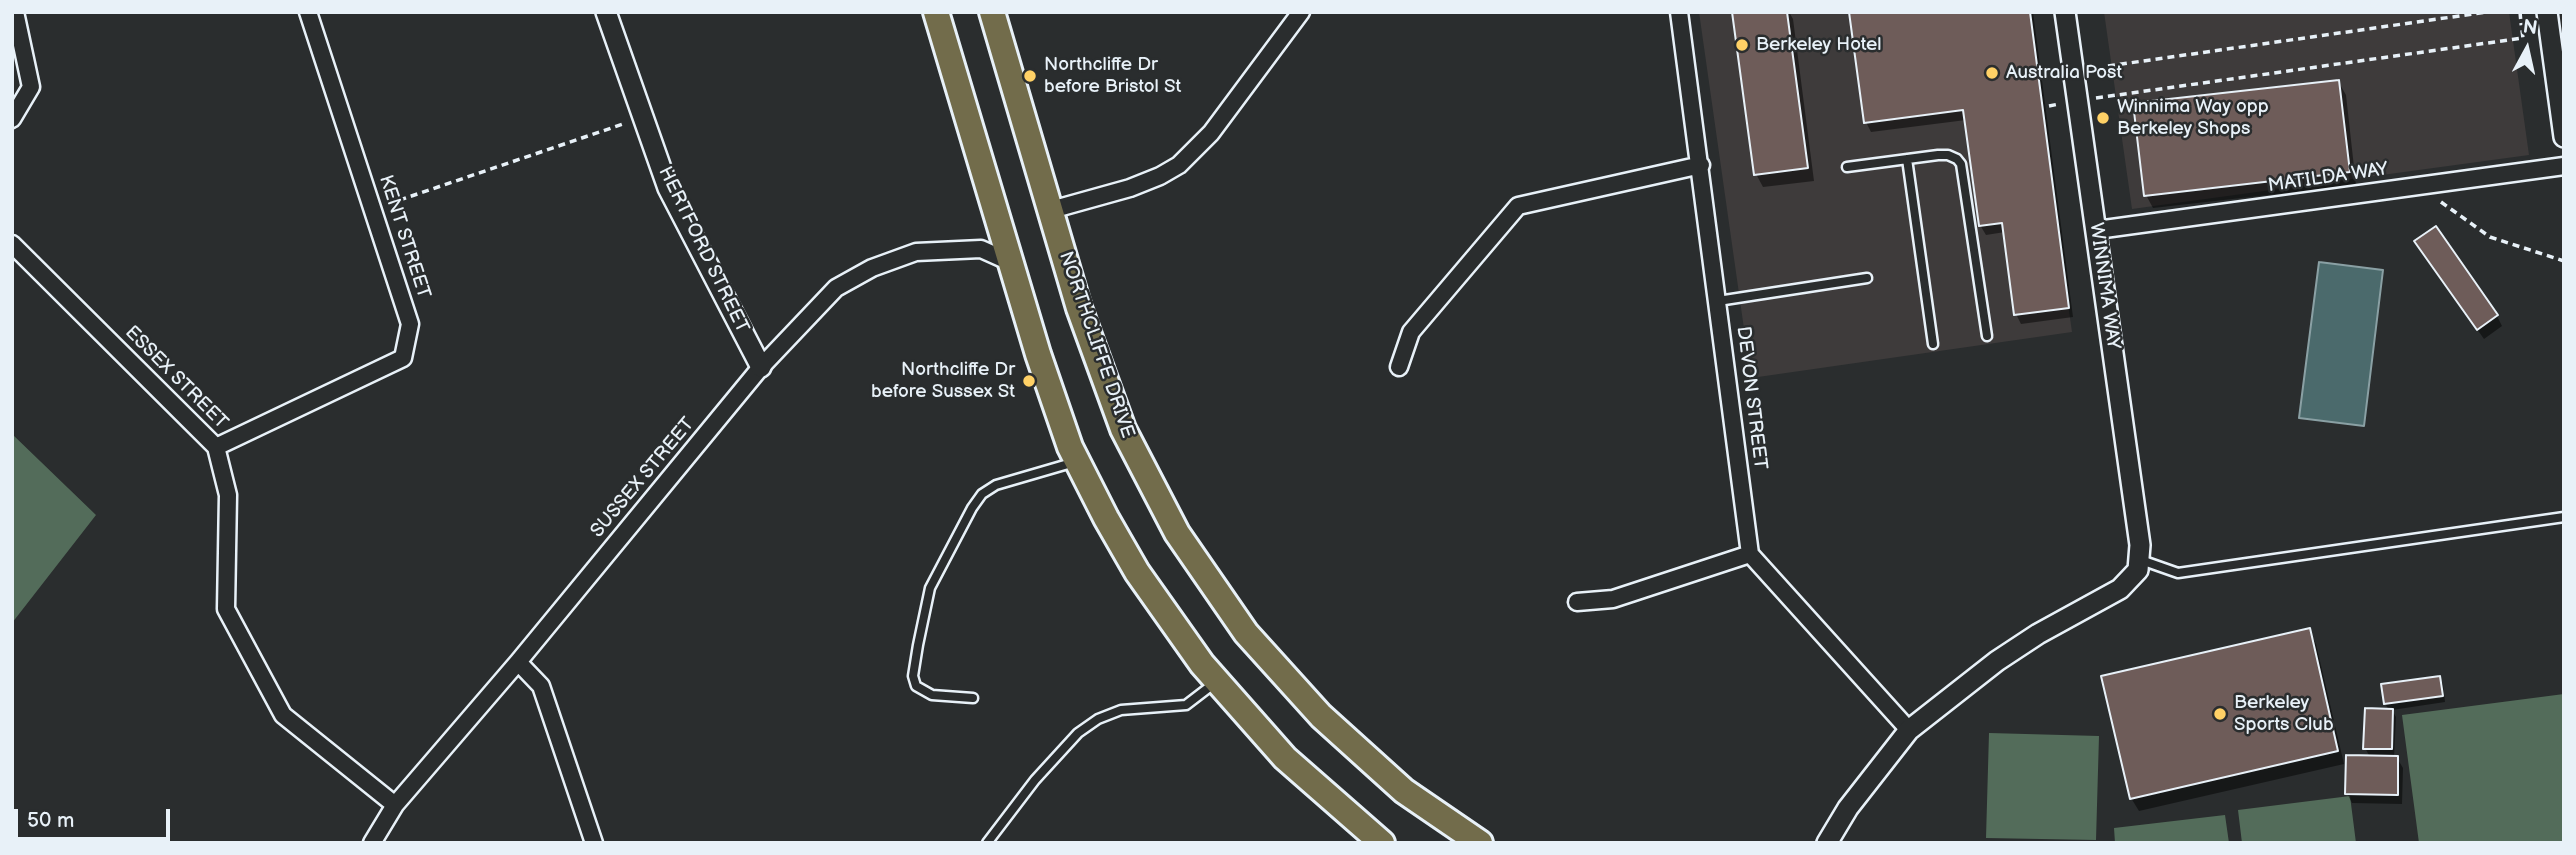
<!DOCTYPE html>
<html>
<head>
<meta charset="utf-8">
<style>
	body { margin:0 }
	#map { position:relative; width:2576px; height:855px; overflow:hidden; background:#2a2d2e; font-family:"Balsamiq Sans",sans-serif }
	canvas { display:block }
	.frame { position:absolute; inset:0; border:14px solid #e8f1f8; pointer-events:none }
	.north { position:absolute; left:2492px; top:14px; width:70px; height:70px; -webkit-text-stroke:5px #2a2d2e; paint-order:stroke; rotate:8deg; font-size:19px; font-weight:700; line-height:28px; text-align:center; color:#e8f1f8 }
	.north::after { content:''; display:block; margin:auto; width:24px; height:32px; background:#e8f1f8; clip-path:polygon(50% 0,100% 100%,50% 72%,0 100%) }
	.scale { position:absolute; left:14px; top:809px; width:156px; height:32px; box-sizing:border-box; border:4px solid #e8f1f8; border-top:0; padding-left:9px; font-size:21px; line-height:24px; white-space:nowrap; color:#e8f1f8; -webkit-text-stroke:5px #2a2d2e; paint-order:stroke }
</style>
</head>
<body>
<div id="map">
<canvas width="2576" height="855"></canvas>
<div class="frame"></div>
<div class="north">N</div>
<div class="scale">50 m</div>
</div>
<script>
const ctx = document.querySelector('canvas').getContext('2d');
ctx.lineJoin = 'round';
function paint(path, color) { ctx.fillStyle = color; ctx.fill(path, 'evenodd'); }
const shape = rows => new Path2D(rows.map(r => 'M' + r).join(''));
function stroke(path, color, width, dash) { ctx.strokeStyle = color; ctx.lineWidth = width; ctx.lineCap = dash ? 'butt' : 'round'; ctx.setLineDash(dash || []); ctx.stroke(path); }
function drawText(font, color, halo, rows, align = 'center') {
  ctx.font = font + ' "Balsamiq Sans",sans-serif'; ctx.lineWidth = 5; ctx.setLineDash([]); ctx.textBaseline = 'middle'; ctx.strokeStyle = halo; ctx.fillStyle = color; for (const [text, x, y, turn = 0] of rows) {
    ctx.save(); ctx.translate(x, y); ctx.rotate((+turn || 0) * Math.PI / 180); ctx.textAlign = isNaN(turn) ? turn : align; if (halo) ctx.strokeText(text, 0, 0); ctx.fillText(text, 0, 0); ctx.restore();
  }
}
paint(shape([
	[1699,12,2027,12,2072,332,1751,378],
	[2104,12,2509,12,2529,155,2132,209]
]), '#3e3b3b');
paint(shape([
	[12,434,96,515,12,623],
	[2564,694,2564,843,2419,843,2402,715],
	[1989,733,2099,736,2096,840,1986,838],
	[2350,796,2356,843,2242,843,2238,810],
	[2225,815,2229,843,2115,843,2114,828]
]), '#536c5a');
const water = shape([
	[2319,262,2383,270,2364,426,2299,418,2319,262]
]);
paint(water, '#4b6a6c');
stroke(water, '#8aa0a4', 2);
paint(shape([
	[1739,12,1789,12,1793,19,1814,181,1763,187,1756,174],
	[1851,12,2033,12,2073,317,2021,324,2016,314,2005,232,1986,235,1980,225,1966,120,1871,132,1866,122],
	[2338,81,2346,95,2356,185,2153,208,2146,195],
	[2422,251,2497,316,2502,326,2484,339],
	[2309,630,2316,644,2344,764,2139,811,2131,798],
	[2439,678,2443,684,2445,702,2392,710,2396,717,2394,758,2397,758,2403,768,2402,804,2352,803,2347,793,2370,757,2365,748,2390,711,2385,704]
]), '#0007');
const building = shape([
	[1732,12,1787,12,1808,168,1754,175,1732,12],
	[1849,12,2030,12,2069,308,2014,315,2002,223,1979,226,1963,110,1864,123,1849,12],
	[2339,80,2350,172,2144,196,2133,103,2339,80],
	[2436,226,2498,315,2477,330,2414,241,2436,226],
	[2310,628,2338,751,2130,799,2101,676,2310,628],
	[2440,676,2443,696,2384,704,2381,684,2440,676],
	[2365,708,2393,709,2392,749,2363,749,2365,708],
	[2346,755,2398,756,2398,795,2345,794,2346,755]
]);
paint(building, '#6e5c59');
stroke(building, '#e8f1f8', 2);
const service = shape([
	[1907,159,1933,344],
	[1847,167,1938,155,1948,155,1957,159,1961,164,1987,336],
	[1718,301,1867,278],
	[2141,560,2178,573,2564,517],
	[973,698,932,695,916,686,913,676,918,645,930,588,972,508,982,494,996,485,1075,462],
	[987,843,1035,780,1078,733,1098,719,1121,710,1186,705,1216,682]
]);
const minor = shape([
	[1679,12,1750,554,1909,730],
	[12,119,31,87,15,12],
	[1051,210,1130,188,1160,176,1179,165,1211,133,1301,12],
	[2097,230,2564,166],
	[12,244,216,447,228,495,226,609,283,715,395,805],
	[1399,367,1411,332,1518,206,1701,165],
	[216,447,403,358,410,324,308,12],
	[1577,602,1613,599,1750,554],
	[518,662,541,686,594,843],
	[372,843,395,805,518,662,761,367,836,288,872,268,916,252,981,249,1010,262]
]);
const tertiary = shape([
	[606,12,668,188,761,367],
	[2547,12,2564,137],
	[1827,843,1848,808,1909,730,1997,661,2038,634,2120,589,2138,570,2140,545,2065,12]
]);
const primary = shape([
	[936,12,1038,354,1070,447,1106,518,1137,572,1202,664,1285,758,1382,843],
	[992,12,1079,308,1123,429,1177,533,1246,633,1321,716,1404,791,1480,843]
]);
stroke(service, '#e8f1f8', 13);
stroke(minor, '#e8f1f8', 21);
stroke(tertiary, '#e8f1f8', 24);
stroke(primary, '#e8f1f8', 30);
stroke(shape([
	[2520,12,2521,23],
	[2108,66,2487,12],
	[2096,98,2523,38,2521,23],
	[2049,106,2059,104],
	[2441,202,2490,237,2564,261],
	[388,204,626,123]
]), '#e8f1f8', 3.5, [7, 5]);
stroke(service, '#2a2d2e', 8);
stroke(minor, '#2a2d2e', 16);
stroke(tertiary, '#2a2d2e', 19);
stroke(primary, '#726c4b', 24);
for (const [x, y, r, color] of [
	[1742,45,7,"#ffd166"],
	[1992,73,7,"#ffd166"],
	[1030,76,7,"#ffd166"],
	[2103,118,7,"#ffd166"],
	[1029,381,7,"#ffd166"],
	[2220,714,7,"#ffd166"]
]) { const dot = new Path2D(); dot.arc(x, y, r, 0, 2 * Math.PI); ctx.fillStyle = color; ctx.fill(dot); stroke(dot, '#2a2d2e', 2.5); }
drawText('19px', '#e8f1f8', '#2a2d2e', [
	["Berkeley Hotel",1756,45],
	["Northcliffe Dr",1044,65],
	["before Bristol St",1044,87],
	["Australia Post",2006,73],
	["Winnima Way opp",2117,107],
	["Berkeley Shops",2117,129],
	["Northcliffe Dr",1015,370,"right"],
	["before Sussex St",1015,392,"right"],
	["Berkeley",2234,703],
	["Sports Club",2234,725]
], 'left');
drawText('19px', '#e8f1f8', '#2a2d2e', [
	["MATILDA WAY",2328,178,-8],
	["KENT STREET",404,237,72],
	["HERTFORD STREET",703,250,64],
	["WINNIMA WAY",2104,286,82],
	["NORTHCLIFFE DRIVE",1096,345,71],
	["ESSEX STREET",176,378,45],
	["DEVON STREET",1751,398,83],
	["SUSSEX STREET",643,478,-50]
]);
</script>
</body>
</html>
